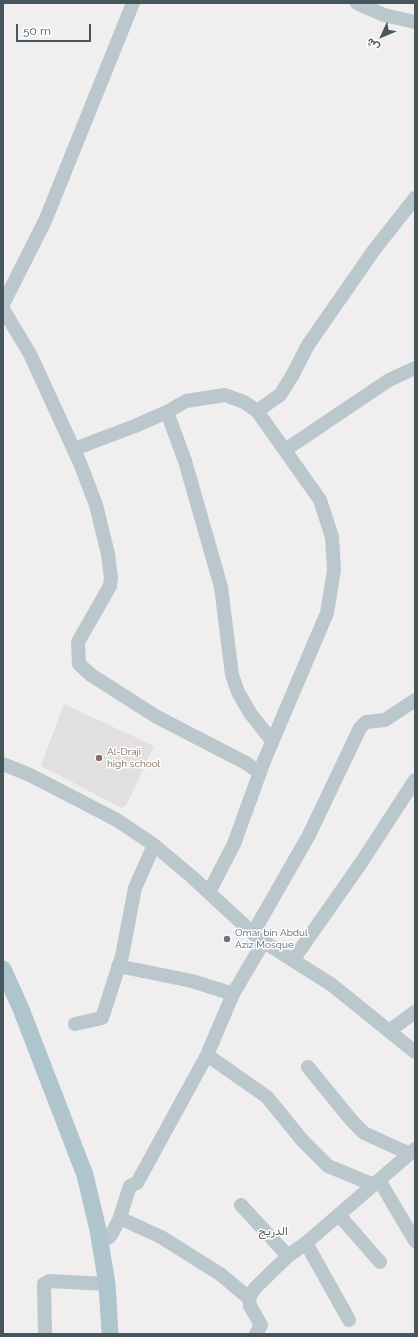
<!DOCTYPE html>
<html>
<head>
<meta charset="utf-8">
<style>
	body { margin:0 }
	#map { position:relative; width:418px; height:1337px; overflow:hidden; background:#f1eeef; font-family:Raleway,Vazirmatn,sans-serif }
	canvas { display:block }
	.frame { position:absolute; inset:0; border:4px solid #46565c; pointer-events:none }
	.north { position:absolute; left:362px; top:16px; width:40px; height:40px; -webkit-text-stroke:3px #fff; paint-order:stroke; rotate:226deg; font-size:11px; font-weight:700; line-height:16px; text-align:center; color:#46565c }
	.north::after { content:''; display:block; margin:auto; width:14px; height:18px; background:#46565c; clip-path:polygon(50% 0,100% 100%,50% 72%,0 100%) }
	.scale { position:absolute; left:16px; top:24px; width:75px; height:18px; box-sizing:border-box; border:2px solid #46565c; border-top:0; padding-left:5px; font-size:12px; line-height:14px; white-space:nowrap; color:#46565c; -webkit-text-stroke:3px #fff; paint-order:stroke }
</style>
</head>
<body>
<div id="map">
<canvas width="418" height="1337"></canvas>
<div class="frame"></div>
<div class="north">ش</div>
<div class="scale">50 m</div>
</div>
<script>
const ctx = document.querySelector('canvas').getContext('2d');
ctx.lineJoin = 'round';
function paint(path, color) { ctx.fillStyle = color; ctx.fill(path, 'evenodd'); }
const shape = rows => new Path2D(rows.map(r => 'M' + r).join(''));
function stroke(path, color, width, dash) { ctx.strokeStyle = color; ctx.lineWidth = width; ctx.lineCap = dash ? 'butt' : 'round'; ctx.setLineDash(dash || []); ctx.stroke(path); }
function drawText(font, color, halo, rows, align = 'center') {
  ctx.font = font + ' Raleway,Vazirmatn,sans-serif'; ctx.lineWidth = 3; ctx.setLineDash([]); ctx.textBaseline = 'middle'; ctx.strokeStyle = halo; ctx.fillStyle = color; for (const [text, x, y, turn = 0] of rows) {
    ctx.save(); ctx.translate(x, y); ctx.rotate((+turn || 0) * Math.PI / 180); ctx.textAlign = isNaN(turn) ? turn : align; if (halo) ctx.strokeText(text, 0, 0); ctx.fillText(text, 0, 0); ctx.restore();
  }
}
paint(shape([
	[64,704,154,746,126,806,121,808,41,766]
]), '#e2dfe1');
stroke(shape([
	[357,3,384,15,415,22],
	[3,304,45,221,133,3],
	[3,309,30,354,80,463,96,505,108,554,111,578,110,586,78,642,79,664,91,675,157,717,246,763,260,773],
	[257,411,280,395,292,376,308,345,374,250,415,198],
	[167,412,186,401,225,395,244,402,257,411,320,500,332,537,334,570,327,613,264,761,234,844,209,892],
	[74,449,135,426,167,412,185,461,221,587,232,675,238,692,250,713,272,741],
	[285,450,389,380,415,368],
	[3,764,30,775,117,820,154,845,191,876,258,938,332,985,415,1052],
	[253,933,309,835,360,728,366,722,385,720,415,700],
	[293,960,361,863,415,780],
	[118,966,192,981,233,994,207,1055],
	[233,994,264,941],
	[75,1024,102,1018,122,956,135,888,154,845],
	[389,1031,415,1012],
	[308,1067,352,1121,364,1133,410,1154],
	[379,1180,415,1241],
	[241,1205,288,1256],
	[339,1215,380,1262],
	[119,1220,130,1186,137,1183,207,1055,267,1097,302,1140,328,1166,374,1185],
	[100,1238,108,1238,111,1235,119,1220,124,1220,161,1237,220,1274,249,1298],
	[306,1243,349,1320],
	[45,1334,44,1284,49,1281,107,1284],
	[256,1334,261,1325,250,1306,249,1298,255,1288,288,1256,306,1243,415,1149]
]), '#bac7cc', 14);
stroke(shape([
	[3,969,21,1009,85,1175,98,1230,107,1284,110,1334]
]), '#aec5ce', 17);
for (const [x, y, r, color] of [
	[99,758,4,"#8d6e63"],
	[227,939,4,"#6b7280"]
]) { const dot = new Path2D(); dot.arc(x, y, r, 0, 2 * Math.PI); ctx.fillStyle = color; ctx.fill(dot); stroke(dot, '#fff', 1.5); }
drawText('10px', '#785e54', '#fff', [
	["Al-Draji",107,752],
	["high school",107,764]
], 'left');
drawText('10px', '#5b616d', '#fff', [
	["Omar bin Abdul",235,933],
	["Aziz Mosque",235,945]
], 'left');
drawText('12px', '#5b6164', '#fff', [
	["الدريج",273,1231]
]);
</script>
</body>
</html>
